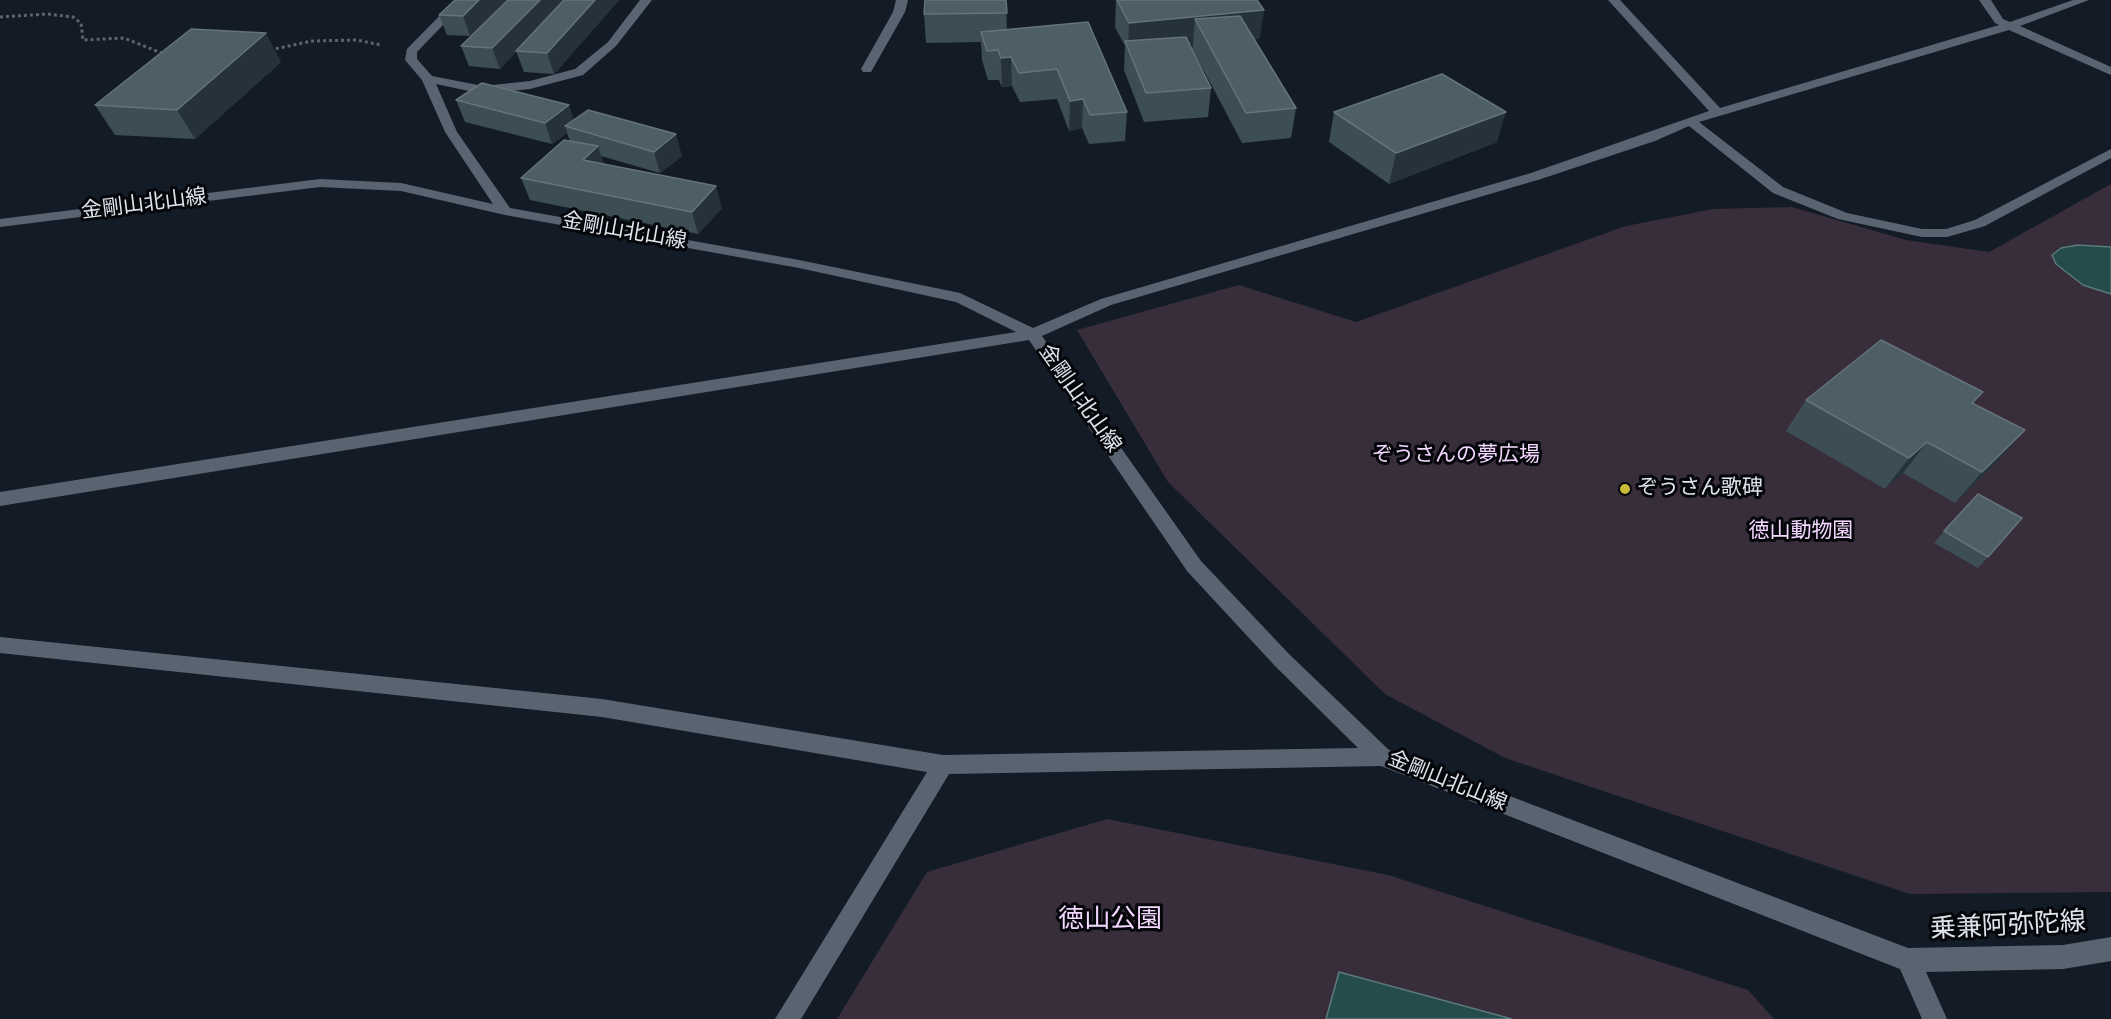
<!DOCTYPE html>
<html>
<head>
<meta charset="utf-8">
<style>
	body { margin:0 }
	canvas { display:block; background:#131b26 }
</style>
</head>
<body>
<canvas width="2111" height="1019"></canvas>
<script>
const ctx = document.querySelector('canvas').getContext('2d');
ctx.lineJoin = 'round';
function paint(path, color) { ctx.fillStyle = color; ctx.fill(path, 'evenodd'); }
const shape = rows => new Path2D(rows.map(r => 'M' + r).join(''));
function stroke(path, color, width, dash) { ctx.strokeStyle = color; ctx.lineWidth = width; ctx.lineCap = dash ? 'butt' : 'round'; ctx.setLineDash(dash || []); ctx.stroke(path); }
function drawText(font, color, halo, rows, align = 'center') {
  ctx.font = font + ' Jost,"Noto Sans JP",sans-serif'; ctx.lineWidth = 6; ctx.setLineDash([]); ctx.textBaseline = 'middle'; ctx.strokeStyle = halo; ctx.fillStyle = color; for (const [text, x, y, turn = 0] of rows) {
    ctx.save(); ctx.translate(x, y); ctx.rotate((+turn || 0) * Math.PI / 180); ctx.textAlign = isNaN(turn) ? turn : align; if (halo) ctx.strokeText(text, 0, 0); ctx.fillText(text, 0, 0); ctx.restore();
  }
}
paint(shape([
	[2111,184,2111,892,1910,894,1505,758,1385,694,1168,482,1077,330,1239,285,1356,322,1626,226,1713,209,1792,207,1906,240,1989,252],
	[1107,819,1388,875,1748,990,1774,1019,837,1019,927,872]
]), '#372d3b');
const water = shape([
	[2078,245,2111,247,2111,294,2083,285,2056,264,2052,255,2061,248,2078,245],
	[1339,972,1512,1019,1326,1019,1339,972]
]);
paint(water, '#234c4b');
stroke(water, '#5b7a7b', 1.5);
stroke(shape([
	[0,17,47,14,73,17,81,23,83,40,124,38,164,54],
	[270,50,312,41,357,40,381,45]
]), '#5d646e', 3, [3, 3]);
paint(shape([
	[455,0,467,0,417,52,417,59,432,76,483,86,530,81,575,69,608,42,640,0,652,0,616,46,583,75,530,89,483,94,436,84,457,132,510,208,799,260,960,293,1033,328,1101,299,1531,173,1709,111,1608,0,1620,0,1720,108,1999,25,1995,23,1979,0,1991,0,2003,19,2010,22,2073,0,2089,0,2020,26,2111,67,2111,75,2009,30,1699,122,1783,187,1847,213,1922,229,1946,229,1975,220,2111,149,2111,158,1985,226,1947,237,1922,237,1838,219,1773,193,1689,126,1655,141,1541,179,1111,305,1042,336,1201,561,1289,654,1389,750,1908,948,2063,945,2111,937,2111,961,2063,969,1926,972,1947,1019,1922,1019,1900,969,1381,766,949,774,801,1019,775,1019,927,772,602,717,0,653,0,637,602,699,943,755,1358,748,1275,666,1187,571,1029,340,0,506,0,492,1016,332,956,302,799,268,505,215,401,191,320,187,0,227,0,219,320,179,401,183,493,204,445,132,422,80,405,60,407,49,455,0],
	[896,0,908,0,905,12,871,72,863,72,861,69,893,12,896,0]
]), '#5a6471');
paint(shape([
	[455,0,506,0,470,36,447,35,439,15],
	[619,0,554,74,524,72,516,51,500,69,469,66,461,46],
	[1006,0,1007,29,1127,112,1125,141,1089,144,1082,128,1069,131,1057,99,1020,102,1012,86,1002,87,999,80,988,80,982,60,981,42,926,43,924,14],
	[1116,0,1257,0,1260,38,1254,39,1296,108,1291,138,1242,143,1192,48,1193,45,1190,45,1211,88,1208,117,1144,122,1124,70,1125,46,1115,27],
	[281,62,195,139,115,135,95,105],
	[456,100,574,119,682,156,660,173,601,156,604,164,722,208,698,234,530,200,521,178,570,141,567,133,552,144,465,122],
	[1334,112,1497,142,1389,184,1329,142],
	[1806,400,1974,404,1998,461,1955,503,1903,473,1885,489,1786,431],
	[1944,531,1988,557,1978,568,1934,543]
]), '#3d4d54');
paint(shape([
	[479,0,506,0,470,36,463,16],
	[540,0,566,0,500,69,492,48],
	[595,0,619,0,554,74,547,53],
	[1264,10,1260,38,1208,43,1195,19,1193,45,1129,51,1128,47,1129,23],
	[266,33,281,62,195,139,177,110],
	[1011,57,1012,86,1002,87,1001,58],
	[1083,99,1082,128,1069,131,1070,101],
	[569,105,576,126,565,126,567,133,552,144,545,123],
	[1506,112,1497,142,1389,184,1396,153],
	[676,134,682,156,660,173,654,152],
	[598,146,605,168,583,160],
	[716,186,722,208,698,234,692,212],
	[2025,430,1998,461,1955,503,1982,472],
	[1927,442,1903,473,1885,489,1909,458]
]), '#25323b');
const building = shape([
	[455,0,479,0,463,16,439,15,455,0],
	[508,0,540,0,492,48,461,46,508,0],
	[564,0,595,0,547,53,516,51,564,0],
	[925,0,1006,0,1007,13,924,14,925,0],
	[1117,0,1257,0,1264,10,1129,23,1117,0],
	[1240,16,1296,108,1246,113,1195,19,1240,16],
	[1088,22,1127,112,1090,115,1083,99,1070,101,1057,69,1019,73,1011,57,1001,58,998,50,987,51,981,32,1088,22],
	[191,29,266,33,177,110,95,105,191,29],
	[1186,37,1211,88,1146,93,1125,41,1186,37],
	[1442,74,1506,112,1396,153,1334,112,1442,74],
	[482,83,569,105,545,123,456,100,482,83],
	[588,110,676,134,654,152,565,126,588,110],
	[564,140,598,146,583,160,716,186,692,212,521,178,564,140],
	[1881,340,1983,392,1972,403,2025,430,1982,472,1927,442,1909,458,1806,400,1881,340],
	[1978,494,2022,518,1988,557,1944,531,1978,494]
]);
paint(building, '#4e5e65');
stroke(building, '#65737a', 1.5);
for (const [x, y, r, color] of [
	[1625,489,6,"#caba3a"]
]) { const dot = new Path2D(); dot.arc(x, y, r, 0, 2 * Math.PI); ctx.fillStyle = color; ctx.fill(dot); stroke(dot, '#04060a', 2); }
drawText('21px', '#dee4ec', '#04060a', [
	["金剛山北山線",144,205,-7],
	["金剛山北山線",624,232,10],
	["金剛山北山線",1079,399,55],
	["金剛山北山線",1447,782,22]
]);
drawText('21px', '#f4d7fe', '#04060a', [
	["ぞうさんの夢広場",1456,456],
	["徳山動物園",1801,532]
]);
drawText('21px', '#dee4ec', '#04060a', [
	["ぞうさん歌碑",1637,489]
], 'left');
drawText('26px', '#f4d7fe', '#04060a', [
	["徳山公園",1110,921]
]);
drawText('26px', '#dee4ec', '#04060a', [
	["乗兼阿弥陀線",2008,927,-3]
]);
</script>
</body>
</html>
